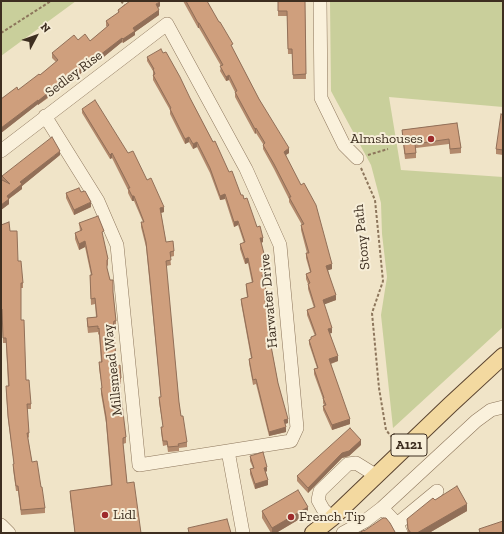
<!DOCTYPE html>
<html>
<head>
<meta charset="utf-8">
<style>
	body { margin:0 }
	#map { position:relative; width:504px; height:534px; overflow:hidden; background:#f0e4c8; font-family:"Zilla Slab",serif }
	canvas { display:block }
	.frame { position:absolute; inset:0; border:2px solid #3d2e20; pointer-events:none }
	.north { position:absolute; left:16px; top:16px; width:40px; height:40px; -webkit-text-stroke:3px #f7eed8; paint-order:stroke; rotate:49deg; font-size:11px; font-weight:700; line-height:16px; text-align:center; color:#3d2e20 }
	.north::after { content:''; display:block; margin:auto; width:14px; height:18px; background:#3d2e20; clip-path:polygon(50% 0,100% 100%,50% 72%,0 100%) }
</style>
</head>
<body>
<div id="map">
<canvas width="504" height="534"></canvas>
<div class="frame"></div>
<div class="north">N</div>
</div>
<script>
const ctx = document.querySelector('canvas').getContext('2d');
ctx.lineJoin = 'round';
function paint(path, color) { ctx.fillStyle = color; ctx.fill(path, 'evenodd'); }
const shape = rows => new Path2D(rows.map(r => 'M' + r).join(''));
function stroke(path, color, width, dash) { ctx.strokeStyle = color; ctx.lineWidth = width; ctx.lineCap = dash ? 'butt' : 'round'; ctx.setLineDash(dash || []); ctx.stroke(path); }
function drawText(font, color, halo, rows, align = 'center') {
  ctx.font = font + ' "Zilla Slab",serif'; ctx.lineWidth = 4; ctx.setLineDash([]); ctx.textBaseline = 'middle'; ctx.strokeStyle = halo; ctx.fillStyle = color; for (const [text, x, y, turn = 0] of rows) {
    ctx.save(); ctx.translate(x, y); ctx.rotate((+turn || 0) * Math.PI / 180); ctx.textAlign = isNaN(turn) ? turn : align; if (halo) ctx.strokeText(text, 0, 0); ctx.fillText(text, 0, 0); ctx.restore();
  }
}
paint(shape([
	[1,1,76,1,1,56],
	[330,1,503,1,503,107,389,97,401,170,503,177,503,327,393,428,381,315,387,277,382,234,381,203,371,165,331,91]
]), '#c9cf9b');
const minor = shape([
	[320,1,321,98,344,145,357,158],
	[45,116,98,201,117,245,139,465,228,451,243,533],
	[1,151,167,24,246,169,280,245,297,428,291,441,228,451],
	[382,508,397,524,401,533],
	[332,518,323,509,318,500,320,491,348,464,356,463,377,476],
	[397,524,437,491],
	[1,525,9,533],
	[343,533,365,521,382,508,476,421,491,410,503,407]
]);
const major = shape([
	[313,533,332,518,450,405,503,356]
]);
stroke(minor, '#8d765c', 14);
stroke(major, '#5b4430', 18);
stroke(shape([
	[121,1,125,6],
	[1,33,51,1],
	[368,155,388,149],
	[361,168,375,200,383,281,372,313,379,388,386,430,395,441]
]), '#8d765c', 2, [3, 2]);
stroke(minor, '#faf1dc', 13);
stroke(major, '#f3d9a0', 16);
paint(shape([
	[183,1,207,1,233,49,259,99,289,153,286,155,332,269,328,270,336,300,324,304,332,333,330,333,338,361,331,364,350,424,332,430,323,410,323,406,324,405,323,403,323,399,314,374,314,369,317,368,309,344,309,340,311,339,311,337,315,336,307,315,307,310,314,308,308,289,308,284,306,279,306,274,310,272,306,258,306,253,307,253,301,230,301,225,302,225,289,202,289,199,274,169,263,149,263,144,256,133,255,134,235,97,235,92,229,80,226,81,220,71,221,66,199,28,198,28],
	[278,1,305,1,306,79,293,79,292,54,288,54,287,16,278,16],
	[160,6,158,8,159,15,135,32,135,35,123,43,122,42,100,60,99,59,71,81,70,79,48,98,38,105,38,104,1,133,1,99,18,90,40,75,56,62,52,58,52,53,78,40,90,41,107,27,106,26,106,21,118,13,118,10],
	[147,57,190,98,241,195,244,199,257,227,263,242,261,243,269,278,264,279,268,304,266,304,270,335,269,335,278,383,288,423,285,424,286,432,269,436,256,384,253,385,249,363,249,359,251,358,241,303,241,299,247,297,246,289,246,284,252,283,248,263,245,264,240,249,240,244,244,243,238,225,234,227,225,199,220,200,210,173,197,147,193,149,189,142,185,144,170,114,170,110,153,80,153,71,147,61],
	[82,109,128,153,147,180,164,212,161,213,166,242,174,251,174,256,170,257,171,265,166,266,179,402,181,416,187,442,187,447,179,448,179,451,168,452,167,445,163,446,161,432,161,427,163,427,159,402,159,397,161,397,146,247,141,227,141,222,143,222,134,201,132,201,128,193,128,190,112,158,110,159,82,113],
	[503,115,503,155,496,154,496,149],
	[457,123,461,148,461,153,450,154,449,144,416,148,416,158,405,159,402,135,402,130],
	[60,155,22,186,22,189,9,199,9,204,1,210,1,181,2,180,2,176],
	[81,192,91,207,74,215,66,198,66,193],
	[79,223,103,237,108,259,108,265,107,266,107,268,113,293,116,321,116,327,114,327,117,366,121,378,121,384,119,384,126,437,126,443,123,444,127,483,141,533,75,533,70,497,70,491,111,485,106,423,101,394,101,388,102,388,99,368,99,362,101,362,99,334,98,335,98,332,88,333,87,324,87,318,96,317,95,304,91,305,90,281,90,275,91,275,85,247,79,250,75,239,75,233,80,231],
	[1,225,10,231,18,261,23,283,23,288,21,288,21,320,26,380,31,404,31,409,27,409,29,433,29,437,28,438,32,462,45,508,45,513,21,515,18,491,16,491,13,469,13,464,14,464,8,420,6,391,8,386,6,343,3,343,2,314,1,314],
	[361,445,349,456,342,458,308,493,297,481,297,476],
	[250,456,267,471,266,472,268,485,255,489,250,474,250,469,253,468,250,461],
	[435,500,467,511,429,533,408,533,407,526,407,519],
	[262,511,308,514,276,533,271,533,262,518]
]), '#b2896c');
paint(shape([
	[160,2,160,6,156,9,156,4],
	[159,10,159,15,135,32,135,35,123,43,123,39,133,28],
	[198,23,199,23,199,28,198,28],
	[122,38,122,42,100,60,100,55],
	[99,54,99,59,71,81,71,76],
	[70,74,70,79,38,105,38,101],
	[229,75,229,80,226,81,226,77],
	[38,100,38,104,1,133,1,128],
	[256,128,256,133,255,134,255,129],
	[189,137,189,142,185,144,185,139],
	[197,142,197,147,193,149,193,144],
	[289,148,289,153,284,156,284,152],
	[60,151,60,155,22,186,22,189,7,200,7,196,20,182],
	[112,153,112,158,110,159,110,155],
	[225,194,225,199,220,200,220,196],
	[132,196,134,196,134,201,132,201],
	[9,199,9,204,1,210,1,205],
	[91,202,91,207,74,215,74,210],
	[164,207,164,212,160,213,160,208],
	[238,221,238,225,234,227,234,222],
	[260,238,263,238,263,242,260,243],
	[85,241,85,247,79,250,79,244],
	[248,258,248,263,245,264,245,259],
	[332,264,332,269,326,271,326,266],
	[269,273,269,278,262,279,262,275],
	[336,295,336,300,323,305,323,300],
	[268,299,268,304,265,305,265,300],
	[332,328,332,333,328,334,328,329],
	[268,330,270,330,270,335,268,335],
	[338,356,338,361,329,364,329,359],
	[288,419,288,423,284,424,284,420],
	[350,419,350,424,332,430,332,425],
	[286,427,286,432,269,436,269,432],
	[361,440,361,445,349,456,342,458,308,493,308,488,342,453],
	[267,467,267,471,264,472,264,468],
	[268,480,268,485,255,489,255,484],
	[467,504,467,511,429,533,417,533],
	[308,507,308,514,276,533,272,533,272,528]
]), '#916f58');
const building = shape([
	[130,1,159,1,160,2,156,4,159,10,133,28,135,31,123,39,122,38,100,55,99,54,71,76,70,74,48,93,38,101,38,100,1,128,1,99,17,87,18,90,39,74,40,75,58,60,52,53,74,35,78,40,85,34,90,41,109,25,106,21,119,12,118,10,130,1],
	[186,1,207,1,219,22,220,22,233,44,231,45,259,99,289,148,284,152,301,185,304,183,316,205,332,264,326,266,336,295,323,300,332,328,328,329,338,356,329,359,350,419,332,425,323,406,326,405,323,398,324,398,314,369,318,368,309,340,311,339,311,337,316,335,307,310,315,307,308,284,310,283,306,274,311,272,306,253,309,253,301,225,304,224,289,197,291,197,274,164,263,145,265,143,256,128,255,129,235,92,237,91,229,75,226,77,220,66,223,65,199,23,198,23,186,1],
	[278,1,305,1,306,74,293,75,292,49,288,49,287,11,278,11,278,1],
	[161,49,163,53,166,52,180,77,190,98,213,142,215,141,229,172,232,171,241,195,243,195,244,199,247,198,257,227,260,226,263,238,260,238,269,273,262,275,268,299,265,300,270,330,268,330,278,383,288,419,284,420,286,427,269,432,256,379,253,380,249,359,252,358,241,299,248,297,246,284,253,282,248,258,245,259,240,244,245,242,238,221,234,222,225,194,220,196,210,168,197,142,193,144,189,137,185,139,170,109,171,108,153,75,155,74,153,69,154,69,147,57,161,49],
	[95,100,128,153,133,151,147,180,151,178,164,207,160,208,166,242,173,241,174,251,170,252,171,260,166,261,179,402,181,416,183,416,187,442,178,444,179,446,168,447,167,441,163,441,161,427,163,427,159,397,161,397,150,280,146,242,141,222,144,222,134,196,132,196,128,188,130,188,112,153,110,155,82,109,95,100],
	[501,114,503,115,503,150,496,149,501,114],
	[457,123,461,148,450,149,449,139,415,144,416,153,405,154,402,130,457,123],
	[52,137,60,151,20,182,22,184,7,196,9,199,1,205,1,181,2,180,10,184,2,176,52,137],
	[79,188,81,192,85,191,91,202,74,210,66,193,79,188],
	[98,216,104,231,102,232,108,259,107,260,107,268,110,280,113,280,113,292,116,321,114,321,113,327,117,366,120,365,121,378,119,379,126,437,123,438,123,443,127,483,134,482,141,533,75,533,70,491,112,485,106,417,101,388,102,388,99,362,102,362,99,328,98,329,98,326,88,327,87,318,97,317,95,298,91,299,90,275,92,275,85,241,79,244,75,233,82,230,79,223,98,216],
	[9,222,10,231,17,231,18,261,21,261,23,283,21,283,21,320,24,320,26,380,29,380,31,404,27,404,29,433,27,433,32,462,37,461,41,487,42,487,45,508,21,510,18,486,16,486,13,464,14,464,8,416,6,386,9,386,6,338,3,338,2,309,1,309,1,225,9,222],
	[350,428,361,440,349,451,342,453,308,488,297,476,350,428],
	[263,452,267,467,264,468,268,480,255,484,250,469,254,468,250,456,263,452],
	[457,486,467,504,417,533,411,533,408,529,407,519,433,498,435,500,457,486],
	[298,490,308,507,272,528,262,511,298,490],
	[383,518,386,518,390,523,395,532,394,533,359,533,364,530,364,531,383,518],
	[227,519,231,533,189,533,188,528,227,519],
	[503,521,503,533,480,533,479,529,503,521]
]);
paint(building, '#cf9f7d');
stroke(building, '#916f58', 1);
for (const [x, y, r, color] of [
	[431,139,4,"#9e2a2b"],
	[105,515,4,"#9e2a2b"],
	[291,517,4,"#9e2a2b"]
]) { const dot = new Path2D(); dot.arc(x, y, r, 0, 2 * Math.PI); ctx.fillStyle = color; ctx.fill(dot); stroke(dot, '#f7eed8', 1.5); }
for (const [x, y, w] of [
	[409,445,36]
]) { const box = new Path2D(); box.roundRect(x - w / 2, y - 11, w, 22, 3); ctx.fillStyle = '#f7eed8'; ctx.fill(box); stroke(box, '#3d2e20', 1); }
drawText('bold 13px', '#3d2e20', null, [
	["A121",409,445]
]);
drawText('14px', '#3d2e20', '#f7eed8', [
	["Sedley Rise",74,74,-37],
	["Stony Path",362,237,-96],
	["Harwater Drive",269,301,-95],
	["Millsmead Way",113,370,-96]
]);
drawText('14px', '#3d2e20', '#f7eed8', [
	["Almshouses",423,139,"right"],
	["Lidl",113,515],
	["French Tip",299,517]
], 'left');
</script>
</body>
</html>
